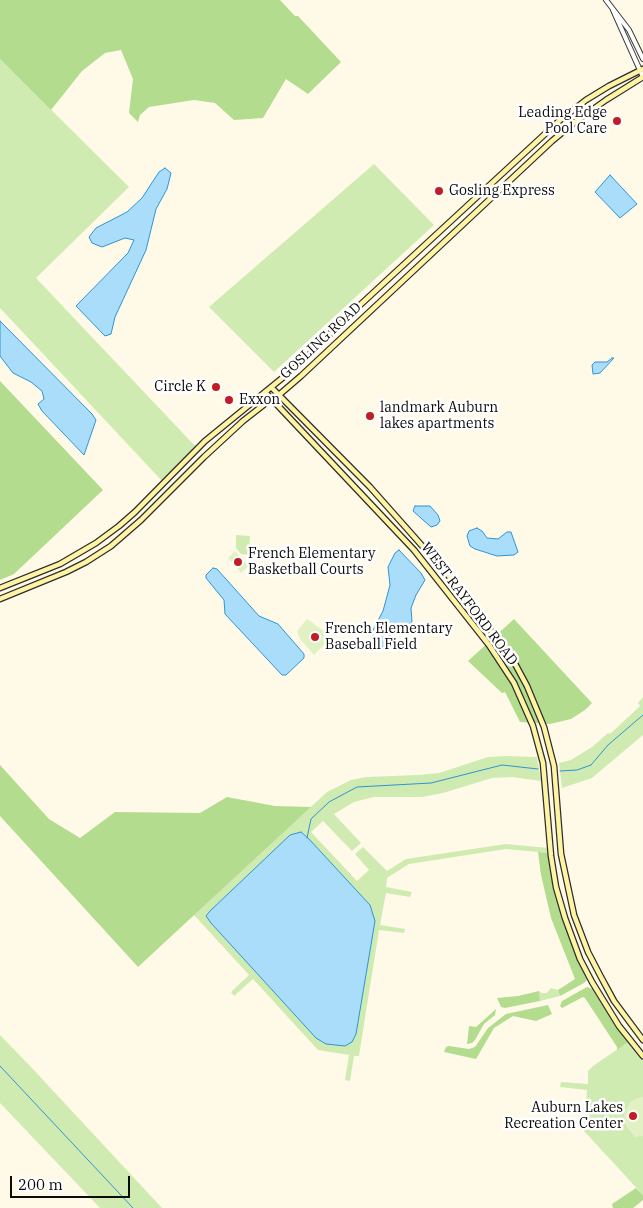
<!DOCTYPE html>
<html>
<head>
<meta charset="utf-8">
<style>
	body { margin:0 }
	#map { position:relative; width:643px; height:1208px; overflow:hidden; background:#fffae8; font-family:"IBM Plex Serif",serif }
	canvas { display:block }
	.scale { position:absolute; left:10px; top:1176px; width:120px; height:22px; box-sizing:border-box; border:2px solid #0b0b0b; border-top:0; padding-left:6px; font-size:15px; line-height:18px; white-space:nowrap; color:#0b0b0b; -webkit-text-stroke:4px #fff; paint-order:stroke }
</style>
</head>
<body>
<div id="map">
<canvas width="643" height="1208"></canvas>
<div class="scale">200 m</div>
</div>
<script>
const ctx = document.querySelector('canvas').getContext('2d');
ctx.lineJoin = 'round';
function paint(path, color) { ctx.fillStyle = color; ctx.fill(path, 'evenodd'); }
const shape = rows => new Path2D(rows.map(r => 'M' + r).join(''));
function stroke(path, color, width, dash) { ctx.strokeStyle = color; ctx.lineWidth = width; ctx.lineCap = dash ? 'butt' : 'round'; ctx.setLineDash(dash || []); ctx.stroke(path); }
function drawText(font, color, halo, rows, align = 'center') {
  ctx.font = font + ' "IBM Plex Serif",serif'; ctx.lineWidth = 5; ctx.setLineDash([]); ctx.textBaseline = 'middle'; ctx.strokeStyle = halo; ctx.fillStyle = color; for (const [text, x, y, turn = 0] of rows) {
    ctx.save(); ctx.translate(x, y); ctx.rotate((+turn || 0) * Math.PI / 180); ctx.textAlign = isNaN(turn) ? turn : align; if (halo) ctx.strokeText(text, 0, 0); ctx.fillText(text, 0, 0); ctx.restore();
  }
}
paint(shape([
	[0,59,129,187,36,278,197,448,163,482,0,308],
	[374,164,434,225,274,372,209,307],
	[236,535,250,536,249,555,241,554,236,548],
	[643,697,643,735,592,778,562,788,559,763,571,760,592,747,608,733,610,734,640,706,638,703],
	[505,756,537,757,541,781,512,777,492,778,443,793,422,797,374,797,354,802,334,814,361,843,352,851,323,821,311,832,357,881,369,870,355,854,363,847,387,871,406,859,506,844,548,848,549,853,506,849,409,864,387,878,386,887,412,892,410,897,386,893,380,925,405,929,404,933,379,930,359,1056,354,1056,350,1081,345,1080,349,1055,318,1050,253,979,234,996,231,992,249,975,194,915,327,792,351,780,366,777,419,775,439,773,488,757],
	[551,988,558,990,560,996,540,1001,539,991,542,993,547,993],
	[0,1035,31,1067,162,1208,100,1208,0,1103],
	[628,1042,643,1059,643,1195,584,1131,587,1090,560,1087,561,1082,588,1084,588,1071,593,1066]
]), '#d0ebb1');
paint(shape([
	[0,0,280,0,295,16,298,16,341,62,308,94,286,79,263,118,234,120,215,103,194,100,149,107,140,115,138,122,129,113,133,79,121,50,105,53,82,71,51,110,0,59],
	[0,381,103,490,14,574,0,580],
	[514,619,592,703,585,710,571,719,550,724,520,722,505,692,502,693,468,661],
	[0,765,49,819,80,838,115,812,200,813,227,797,275,806,311,807,138,967,0,816],
	[538,852,549,853,552,875,563,919,587,980,584,983,560,996,558,990,575,979,551,918,541,875],
	[587,987,593,989,609,1015,628,1042,617,1050,617,1047,585,998,583,997,562,1008,560,1006,562,1001],
	[539,991,540,1001,505,1008,501,1007,497,998,518,996],
	[548,1005,552,1014,536,1021,513,1016,494,1028,476,1059,444,1052,446,1047,449,1046,469,1049,475,1047,488,1028,506,1014],
	[496,1009,495,1015,484,1024,475,1040,472,1043,467,1044,469,1026,476,1027],
	[636,1188,643,1195,643,1200,637,1205,633,1208,613,1208,612,1204]
]), '#b3dc8f');
paint(shape([
	[235,551,249,566,241,573,228,558],
	[307,619,321,629,331,634,332,637,314,655,300,639,297,631],
	[643,1097,643,1136,635,1137,626,1126,624,1114,630,1102,638,1098]
]), '#e2f1c3');
const water = shape([
	[165,168,171,173,167,189,156,209,146,250,115,317,111,334,105,336,76,306,128,253,134,240,125,238,102,247,92,243,89,237,96,228,127,212,142,198,159,172,165,168],
	[610,175,637,204,620,218,595,192,610,175],
	[0,321,92,414,96,420,84,455,42,411,38,404,44,399,42,391,31,382,13,373,0,356,0,321],
	[612,358,614,358,600,373,593,374,592,365,595,362,607,362,612,358],
	[415,506,430,506,438,515,440,521,437,525,431,527,413,511,415,506],
	[477,528,482,531,487,538,498,539,507,532,511,532,518,552,514,555,497,556,475,549,470,546,467,536,469,531,477,528],
	[399,550,421,573,425,580,416,595,411,608,412,621,410,625,401,626,396,629,388,638,384,648,373,638,372,632,383,611,390,585,388,567,395,553,399,550],
	[213,568,217,569,259,616,278,624,304,654,304,658,286,675,282,675,225,614,224,600,206,578,206,575,213,568],
	[301,832,309,839,370,905,375,921,356,1034,352,1042,345,1046,326,1044,316,1038,211,923,206,916,210,911,290,835,301,832]
]);
paint(water, '#aaddf9');
stroke(water, '#2e94d4', 1);
stroke(shape([
	[560,771,577,770,591,765,608,745,643,715],
	[307,838,311,819,329,802,357,787,431,783,502,765,538,769],
	[0,1066,133,1208]
]), '#2e94d4', 1);
const tertiary = shape([
	[606,0,629,30,643,59],
	[613,10,643,77]
]);
const secondary = shape([
	[272,388,370,487,448,575,513,660,527,686,544,727,554,766,561,854,574,915,588,952,601,977,614,1001,643,1040],
	[265,392,414,550,489,645,514,683,533,726,543,763,551,856,556,887,565,918,580,959,592,982,619,1026,643,1056],
	[0,588,60,564,96,543,119,526,135,512,205,441,302,362,346,318,559,121,586,100,609,86,643,69],
	[0,599,66,572,86,562,111,546,141,520,204,457,243,421,266,403,280,394,301,376,552,141,575,122,606,100,643,77]
]);
stroke(tertiary, '#3e3e3e', 6);
stroke(secondary, '#2d2d2d', 7);
stroke(tertiary, '#fff', 4);
stroke(secondary, '#fff4a3', 4.5);
for (const [x, y, r, color] of [
	[617,121,5,"#c01d27"],
	[439,191,5,"#c01d27"],
	[216,387,5,"#c01d27"],
	[229,400,5,"#c01d27"],
	[370,416,5,"#c01d27"],
	[238,562,5,"#c01d27"],
	[315,637,5,"#c01d27"],
	[633,1116,5,"#c01d27"]
]) { const dot = new Path2D(); dot.arc(x, y, r, 0, 2 * Math.PI); ctx.fillStyle = color; ctx.fill(dot); stroke(dot, '#fff', 2); }
drawText('14px', '#0b0b0b', '#fff', [
	["Leading Edge",607,113,"right"],
	["Pool Care",607,129,"right"],
	["Gosling Express",449,191],
	["Circle K",206,387,"right"],
	["Exxon",239,400],
	["landmark Auburn",380,408],
	["lakes apartments",380,424],
	["French Elementary",248,554],
	["Basketball Courts",248,570],
	["French Elementary",325,629],
	["Baseball Field",325,645],
	["Auburn Lakes",623,1108,"right"],
	["Recreation Center",623,1124,"right"]
], 'left');
drawText('14px', '#0b0b0b', '#fff', [
	["GOSLING ROAD",321,341,-43],
	["WEST RAYFORD ROAD",469,604,53]
]);
</script>
</body>
</html>
